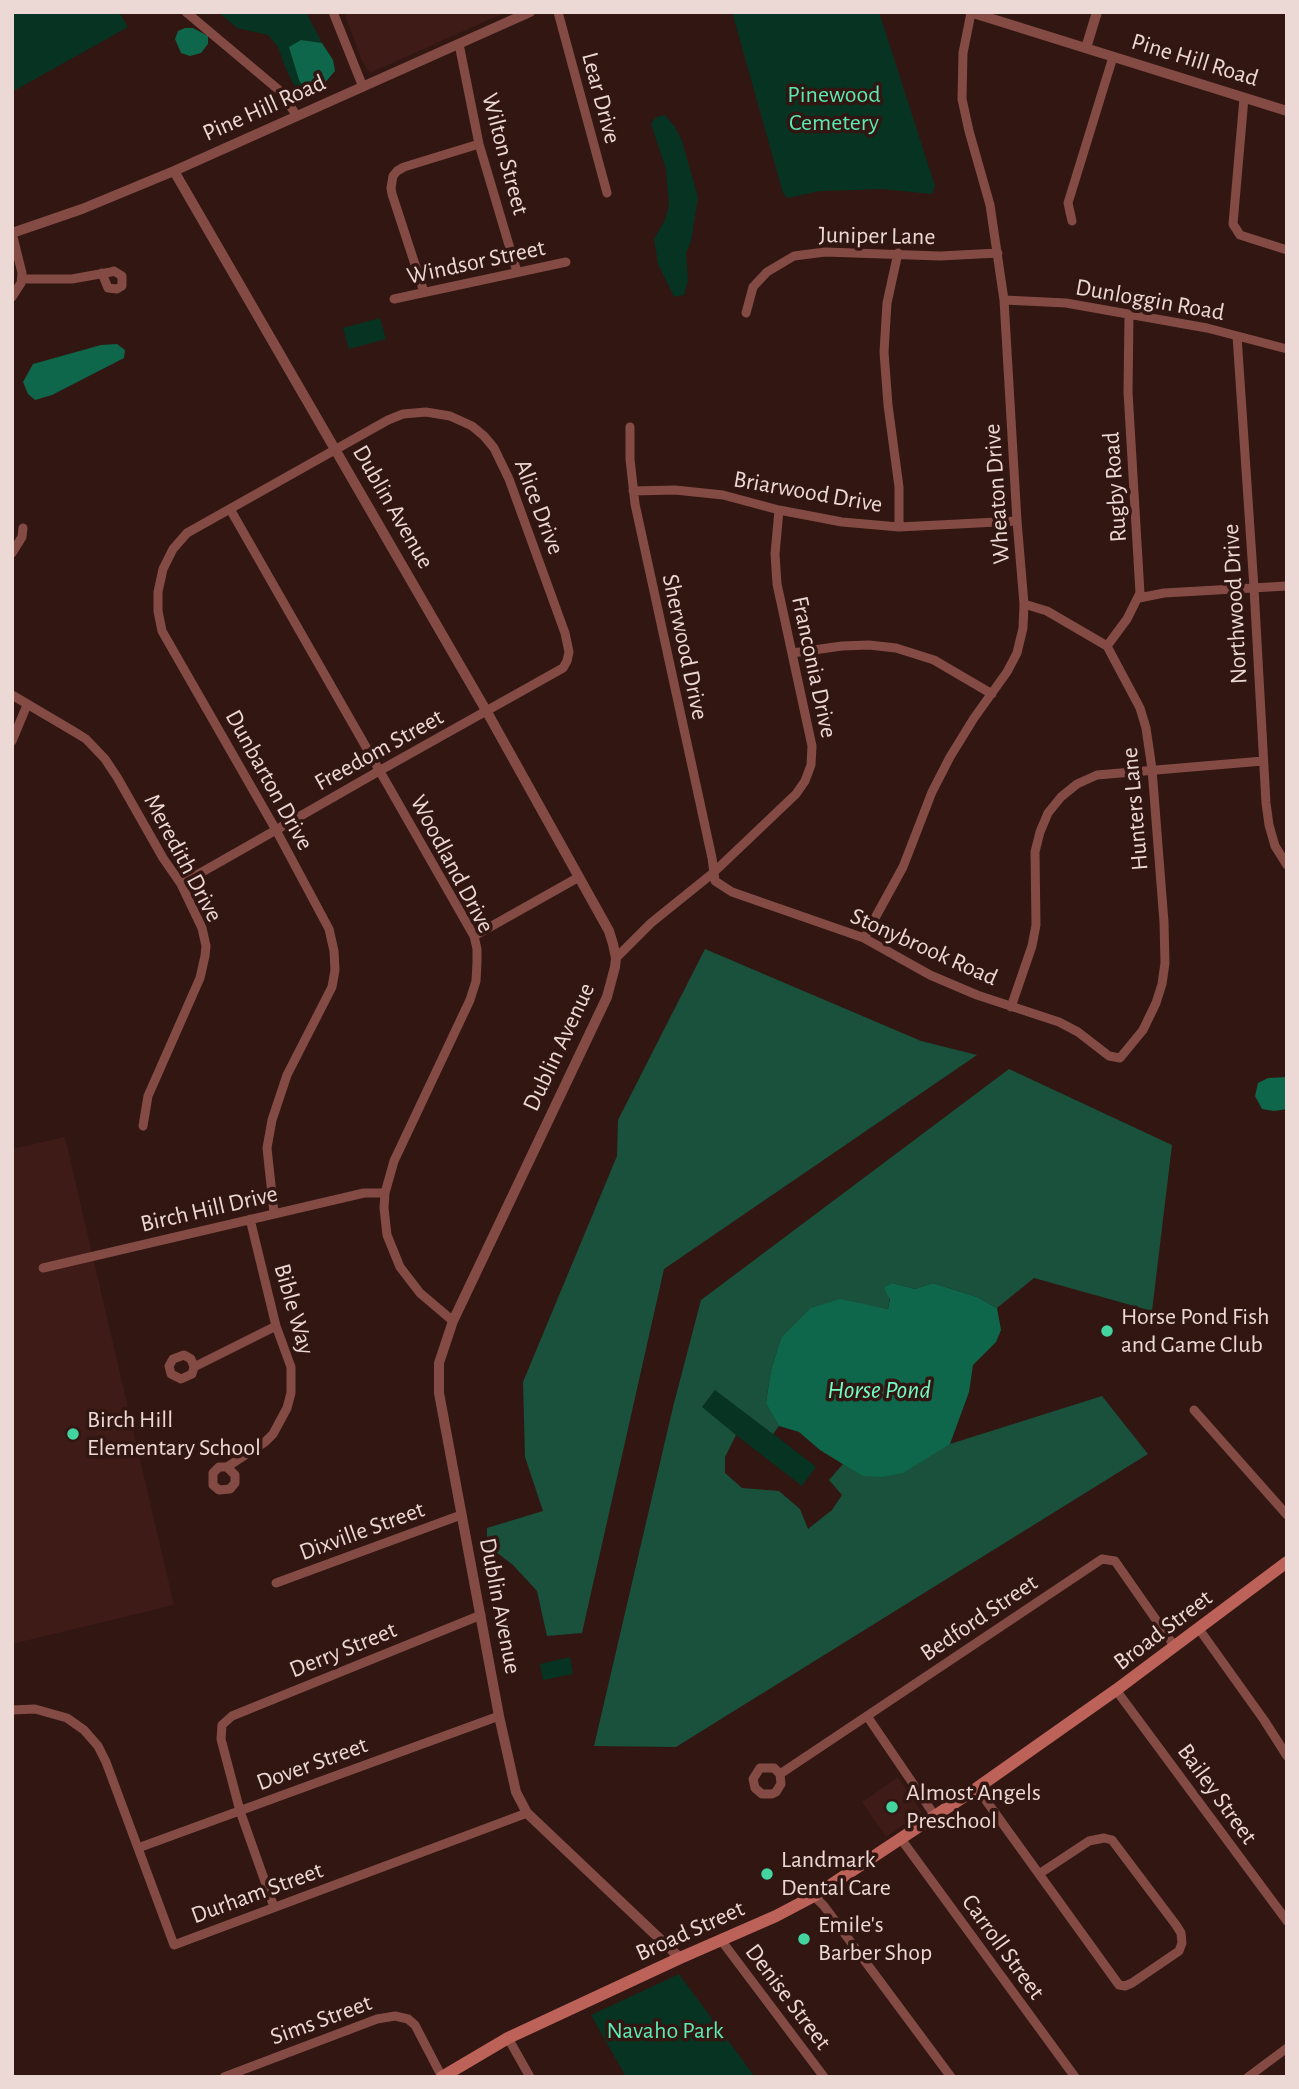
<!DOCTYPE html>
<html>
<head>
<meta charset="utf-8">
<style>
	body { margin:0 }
	#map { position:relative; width:1299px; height:2089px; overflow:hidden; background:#311612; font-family:"Alegreya Sans",sans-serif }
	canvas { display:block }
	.frame { position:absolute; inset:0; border:14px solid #ecd8d5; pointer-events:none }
</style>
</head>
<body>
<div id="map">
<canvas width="1299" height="2089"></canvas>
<div class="frame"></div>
</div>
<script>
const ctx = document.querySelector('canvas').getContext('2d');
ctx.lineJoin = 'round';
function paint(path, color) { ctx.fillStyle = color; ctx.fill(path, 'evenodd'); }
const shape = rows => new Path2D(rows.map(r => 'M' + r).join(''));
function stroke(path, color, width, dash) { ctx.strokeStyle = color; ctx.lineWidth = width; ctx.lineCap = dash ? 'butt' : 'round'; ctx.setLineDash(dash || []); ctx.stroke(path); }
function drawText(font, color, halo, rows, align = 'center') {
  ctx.font = font + ' "Alegreya Sans",sans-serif'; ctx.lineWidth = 7; ctx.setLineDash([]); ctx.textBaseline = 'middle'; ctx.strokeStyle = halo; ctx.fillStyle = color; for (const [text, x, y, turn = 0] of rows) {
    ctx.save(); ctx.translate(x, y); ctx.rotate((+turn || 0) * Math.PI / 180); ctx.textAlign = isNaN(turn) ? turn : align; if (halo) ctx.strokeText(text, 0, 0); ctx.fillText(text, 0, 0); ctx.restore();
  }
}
paint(shape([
	[344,12,506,12,370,73,362,61],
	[65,1137,174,1605,12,1644,12,1149],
	[898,1777,922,1812,886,1837,862,1802]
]), '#3e1b17');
paint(shape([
	[12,12,119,12,128,27,12,92],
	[218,12,306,12,322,43,301,40,299,80,306,91,294,85,285,67,278,47,268,35,237,28],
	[732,12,879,12,935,186,932,194,881,189,853,190,820,191,788,198,783,193],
	[665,115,675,127,682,141,698,197,691,242,686,253,688,280,684,295,674,297,658,264,654,239,665,220,669,205,666,169,651,124,656,117],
	[380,318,386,339,349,349,343,328],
	[716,1389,816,1467,802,1486,701,1408],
	[570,1657,573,1674,543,1680,540,1664],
	[679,1974,755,2077,626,2077,591,2015]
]), '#073323');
paint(shape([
	[705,949,921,1041,977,1055,664,1269,582,1633,547,1636,537,1591,513,1565,487,1545,487,1528,543,1511,525,1457,523,1382,617,1156,618,1120],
	[1009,1069,1172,1145,1152,1311,1034,1278,997,1308,977,1297,933,1283,915,1289,892,1283,888,1309,867,1305,781,1338,771,1370,766,1402,779,1426,773,1434,715,1390,702,1407,736,1435,725,1457,725,1473,742,1488,779,1491,800,1509,808,1529,832,1510,842,1495,829,1480,843,1464,862,1476,927,1456,950,1444,1102,1396,1148,1454,676,1747,594,1746,673,1407,701,1300]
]), '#19513c');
paint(shape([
	[185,28,193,28,208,36,208,44,201,53,190,56,181,53,175,39,178,31],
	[301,40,322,43,333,60,335,71,316,93,306,91,299,80,289,47],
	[117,344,125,350,124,358,52,395,35,400,28,394,23,382,33,364,101,345],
	[1287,1077,1287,1109,1274,1111,1262,1109,1255,1096,1258,1083,1268,1078],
	[892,1283,915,1289,933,1283,977,1297,997,1308,1001,1330,996,1342,973,1365,969,1392,950,1444,903,1473,882,1477,862,1476,820,1450,799,1432,779,1426,766,1403,771,1370,781,1338,811,1308,840,1299,888,1309,890,1299,884,1288]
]), '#0e674a');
stroke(shape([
	[186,12,280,91,297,116],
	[333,12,363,87],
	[558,12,607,193],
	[459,44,479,144,517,272],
	[1244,98,1233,224,1240,235,1287,250],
	[1072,221,1068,203,1113,57],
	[898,253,887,303,884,352,888,405,899,487,899,527],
	[22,279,72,279,111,272,114,271,122,276,122,286,117,289,108,288,102,273],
	[424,292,392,194,391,188,393,176,397,171,404,167,479,144],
	[12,297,21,283,22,273,12,233],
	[394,299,566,262],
	[1004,300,1066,303,1207,328,1287,349],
	[746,313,753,287,767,272,794,256,825,252,940,256,998,253],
	[1237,336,1254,588,1266,803,1269,825,1275,846,1287,865],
	[630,427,630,459,635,504,712,858,715,881,732,892,864,938,930,975,977,995,1059,1022,1078,1032,1109,1056,1120,1058,1143,1030,1156,1003,1162,984,1165,963,1164,922,1152,769,1146,728,1140,708,1107,646,1047,611,1024,604],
	[633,491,675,490,723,495,779,510,842,522,899,527,1017,521],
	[230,509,474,936,477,949,477,963,476,981,470,1000,394,1161,385,1193,384,1208,387,1235,400,1267,420,1293,453,1321],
	[12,553,22,537,23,528],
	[1139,598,1164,593,1287,586],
	[1107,646,1127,619,1140,593,1128,392,1129,315],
	[792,653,842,646,869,645,896,648,934,660,992,694],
	[12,695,73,731,86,739,105,759,117,777,163,858,181,884,202,928,206,946,205,956,200,978,148,1096,143,1126],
	[12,741,27,705],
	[181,884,276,830,379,771,563,668,567,661,569,652,565,633,509,479,494,448,484,436,472,426,450,416,426,412,403,414,388,420,187,533,173,549,163,569,158,592,158,611,162,631,276,830,329,929,334,951,335,970,332,987,287,1075,272,1120,267,1148,274,1213],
	[474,936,579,877],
	[864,938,903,867,932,792,950,757,974,718,1007,672,1017,653,1023,628,1024,604,1017,521,1004,300,990,205,969,131,962,99,963,53,971,13],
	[616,958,651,923,713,873,796,794,805,781,811,765,812,746,777,584,775,554,779,510],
	[1011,1007,1032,946,1036,925,1035,852,1040,832,1048,813,1061,797,1077,784,1097,775,1263,761],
	[43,1268,364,1193,385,1193],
	[194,1367,192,1374,181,1379,171,1374,169,1366,173,1359,184,1355,191,1359,194,1367,276,1326],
	[1194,1410,1287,1515],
	[227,1467,235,1475,235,1483,230,1489,219,1490,213,1485,213,1473,219,1467,227,1467,265,1442,273,1434,287,1408,291,1393,291,1367,276,1326,250,1219],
	[276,1583,461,1515],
	[1199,1629,1264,1720,1287,1756],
	[1116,1690,1287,1921],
	[12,1710,35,1709,67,1718,84,1730,98,1746,106,1762,174,1945,527,1813],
	[867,1716,935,1816],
	[780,1774,781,1784,776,1792,772,1794,762,1794,755,1788,753,1779,760,1768,774,1768,780,1774,1102,1559,1115,1561,1175,1647],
	[977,1788,1039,1874,1119,1985,1125,1986,1132,1983,1179,1951,1182,1943,1181,1933,1176,1925,1112,1840,1104,1838,1089,1841,1039,1874],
	[901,1839,1075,2077],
	[138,1848,499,1716],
	[814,1896,824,1906,951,2077],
	[274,1907,240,1811,221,1739,222,1725,232,1716,481,1615],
	[721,1940,824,2077],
	[508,2038,530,2077],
	[224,2077,377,2019,395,2016,408,2019,415,2025,442,2077],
	[1248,2077,1287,2048]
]), '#844b44', 9);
stroke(shape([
	[970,12,1287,111],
	[1086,48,1097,12],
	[174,171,487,712,609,931,613,944,616,958,615,967,607,997,453,1321,439,1363,439,1393,499,1716,516,1792,527,1813,680,1958],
	[12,233,82,209,174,171,530,12]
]), '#844b44', 10);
stroke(shape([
	[442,2077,508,2038,680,1958,776,1916,814,1896,977,1788,1116,1690,1287,1562]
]), '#bd6258', 12);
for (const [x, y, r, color] of [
	[1107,1331,7,"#43d4a0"],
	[73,1434,7,"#43d4a0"],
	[892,1807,7,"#43d4a0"],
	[767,1874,7,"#43d4a0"],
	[804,1939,7,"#43d4a0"]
]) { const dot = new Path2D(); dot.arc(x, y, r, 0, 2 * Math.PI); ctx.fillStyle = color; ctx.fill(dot); stroke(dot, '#311612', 2.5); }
drawText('24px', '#ecd8d5', '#311612', [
	["Pine Hill Road",1195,60,17],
	["Lear Drive",601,98,75],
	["Pine Hill Road",264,108,-24],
	["Wilton Street",505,154,75],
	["Juniper Lane",877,236,1],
	["Windsor Street",476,262,-12],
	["Dunloggin Road",1150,300,10],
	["Rugby Road",1115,487,-94],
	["Briarwood Drive",808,492,10],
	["Wheaton Drive",997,494,-94],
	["Dublin Avenue",393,507,60],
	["Alice Drive",539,507,69],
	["Northwood Drive",1235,604,-93],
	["Sherwood Drive",685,647,78],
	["Franconia Drive",814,667,78],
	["Freedom Street",379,750,-29],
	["Dunbarton Drive",269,780,61],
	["Hunters Lane",1135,809,-95],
	["Meredith Drive",183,858,62],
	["Woodland Drive",452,864,62],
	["Stonybrook Road",924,947,24],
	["Dublin Avenue",559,1047,-65],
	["Birch Hill Drive",209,1209,-13],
	["Bible Way",294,1309,74],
	["Dixville Street",362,1531,-20],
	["Dublin Avenue",500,1606,79],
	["Bedford Street",979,1618,-34],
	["Broad Street",1163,1630,-37],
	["Derry Street",343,1650,-22],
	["Dover Street",312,1764,-20],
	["Bailey Street",1217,1794,54],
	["Durham Street",257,1893,-20],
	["Broad Street",690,1931,-24],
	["Carroll Street",1003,1947,54],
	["Denise Street",788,1997,53],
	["Sims Street",321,2020,-20]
]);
drawText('24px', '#5ce9b3', '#311612', [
	["Pinewood",834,95],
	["Cemetery",834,123],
	["Navaho Park",665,2031]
]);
drawText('24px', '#ecd8d5', '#311612', [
	["Horse Pond Fish",1121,1317],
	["and Game Club",1121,1345],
	["Birch Hill",87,1420],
	["Elementary School",87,1448],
	["Almost Angels",906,1793],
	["Preschool",906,1821],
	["Landmark",781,1860],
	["Dental Care",781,1888],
	["Emile's",818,1925],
	["Barber Shop",818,1953]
], 'left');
drawText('italic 26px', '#71fbc5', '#311612', [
	["Horse Pond",879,1390]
]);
</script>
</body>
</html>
